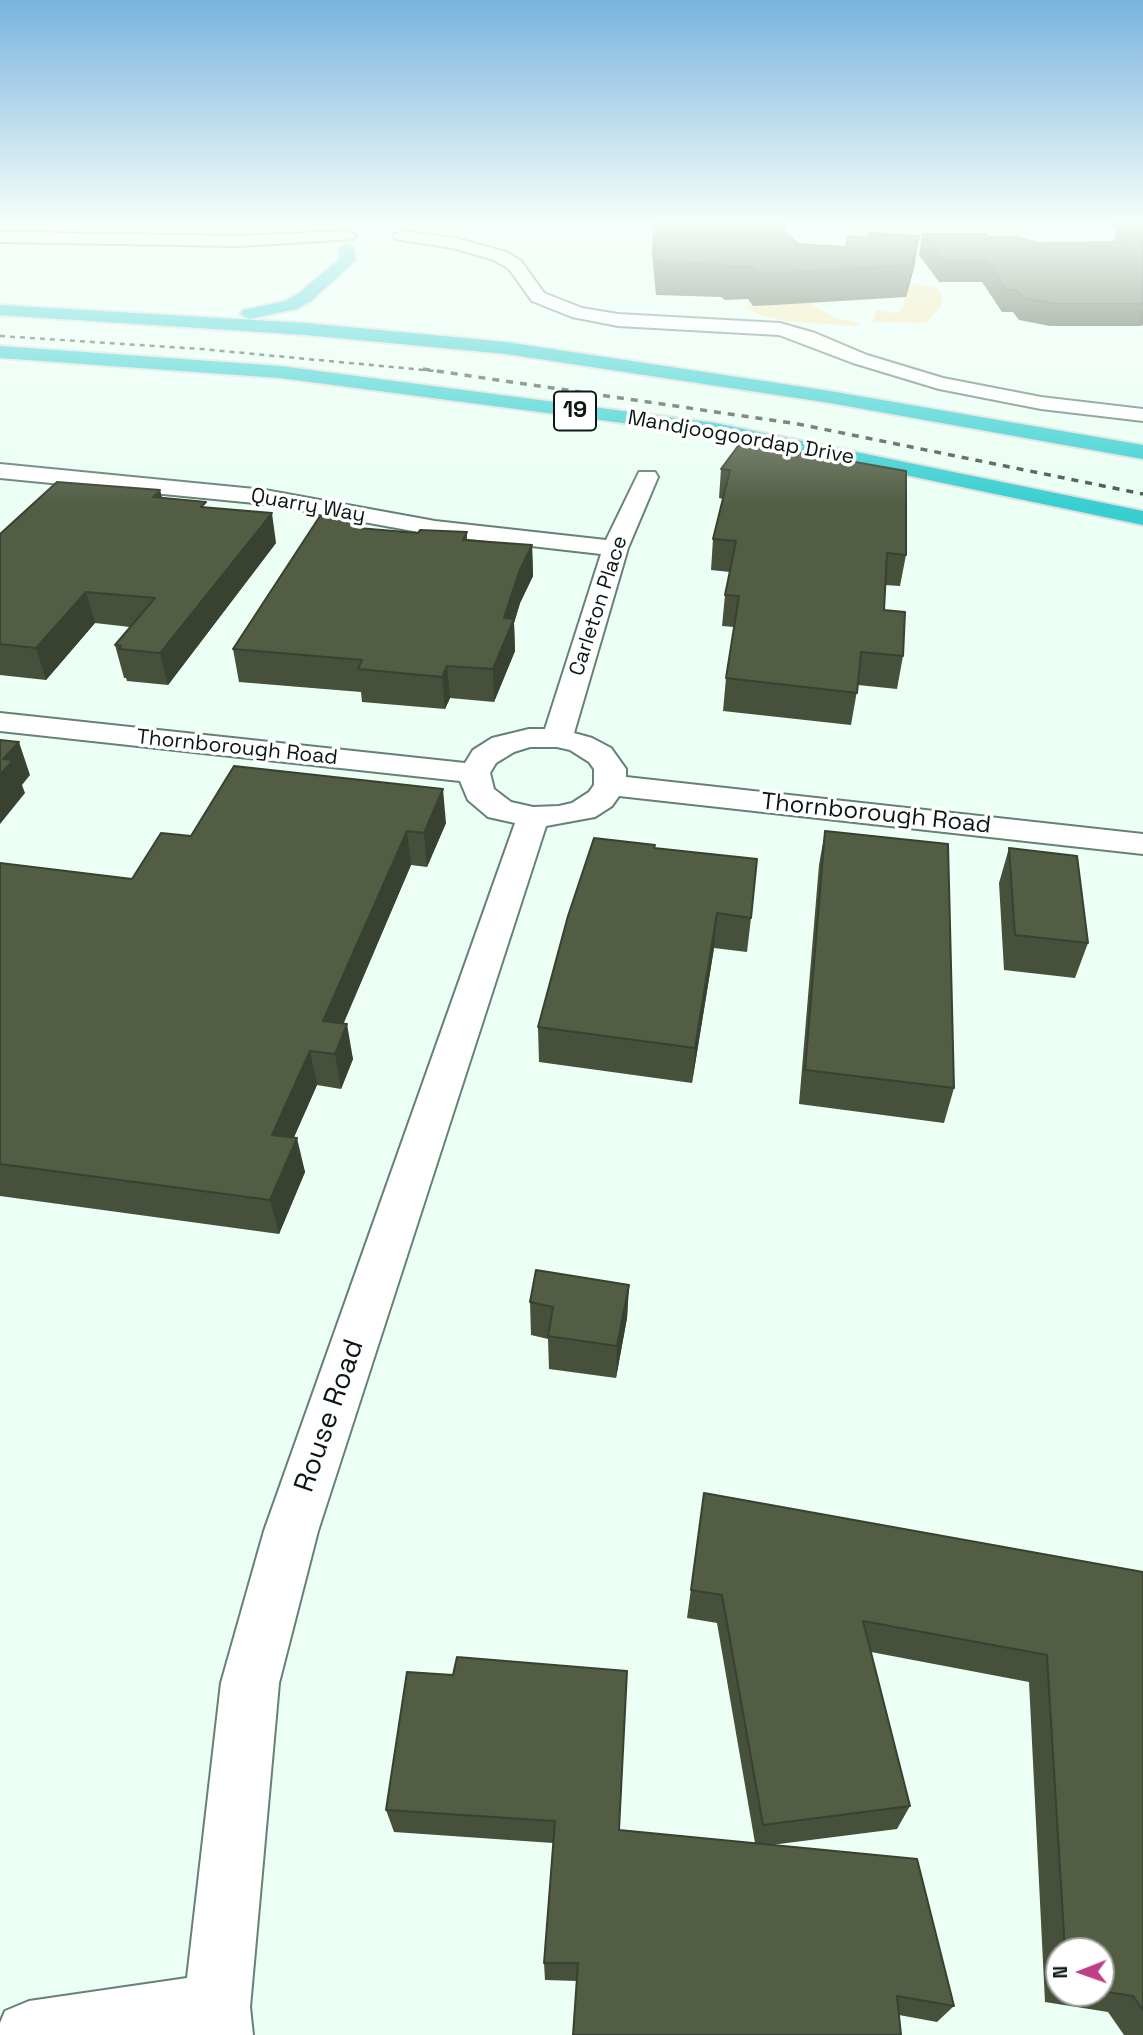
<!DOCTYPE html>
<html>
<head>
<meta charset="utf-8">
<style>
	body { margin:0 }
	#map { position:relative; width:1143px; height:2035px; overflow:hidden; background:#ebfff4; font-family:"Space Grotesk",sans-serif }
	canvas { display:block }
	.north { position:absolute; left:1045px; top:1937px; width:70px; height:70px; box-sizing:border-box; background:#fff; border:2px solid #9ea3a0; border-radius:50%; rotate:269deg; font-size:19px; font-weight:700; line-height:28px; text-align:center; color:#0c1812 }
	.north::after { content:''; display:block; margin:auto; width:24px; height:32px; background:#c03e85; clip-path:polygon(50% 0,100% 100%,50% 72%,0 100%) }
</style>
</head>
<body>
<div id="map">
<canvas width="1143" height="2035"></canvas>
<div class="north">N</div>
</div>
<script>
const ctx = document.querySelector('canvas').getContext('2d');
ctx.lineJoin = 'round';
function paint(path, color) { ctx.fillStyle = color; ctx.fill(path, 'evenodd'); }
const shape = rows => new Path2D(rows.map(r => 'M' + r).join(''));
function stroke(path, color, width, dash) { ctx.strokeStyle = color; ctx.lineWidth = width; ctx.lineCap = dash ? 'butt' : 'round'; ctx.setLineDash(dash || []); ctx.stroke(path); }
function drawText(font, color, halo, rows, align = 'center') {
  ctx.font = font + ' "Space Grotesk",sans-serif'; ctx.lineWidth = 7; ctx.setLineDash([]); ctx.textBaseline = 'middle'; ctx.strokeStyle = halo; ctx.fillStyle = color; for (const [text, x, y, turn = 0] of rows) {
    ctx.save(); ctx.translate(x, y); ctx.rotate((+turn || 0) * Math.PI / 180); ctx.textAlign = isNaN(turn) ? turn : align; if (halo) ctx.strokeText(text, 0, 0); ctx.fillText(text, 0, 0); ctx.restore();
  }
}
paint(shape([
	[896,283,937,287,943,299,941,306,926,323,873,322,877,310,894,313,899,312,904,305,905,297],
	[809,303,836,318,858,323,857,326,784,321,761,315,741,306]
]), '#f6e4a8');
const street = shape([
	[348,231,356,236,354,239,239,246,0,242,0,232,239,236,348,231],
	[401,231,455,238,506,252,521,261,544,293,582,308,618,314,780,323,815,333,867,355,943,378,1041,397,1143,409,1143,421,1041,409,939,389,853,363,779,335,618,326,572,317,532,301,509,269,494,260,453,248,395,239,393,236,401,231],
	[0,464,265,490,435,521,606,540,639,472,655,472,658,477,628,548,574,733,592,738,611,748,626,769,626,777,1143,834,1143,854,619,796,612,806,595,817,546,826,318,1531,279,1683,250,2007,253,2035,0,2035,0,2023,5,2011,29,2001,187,1978,221,1683,264,1531,515,823,488,817,468,800,460,781,0,731,0,713,465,763,473,750,492,738,529,729,545,729,601,554,435,535,265,504,0,478,0,464],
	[530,747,557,747,570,750,589,762,594,769,594,785,589,792,572,803,559,806,533,807,511,802,494,789,490,773,496,763,514,752,530,747]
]);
const highway = shape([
	[346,244,354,249,356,260,311,301,297,309,249,319,240,314,243,310,285,301,299,293,339,259,338,249,346,244],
	[0,305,306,323,506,342,830,391,1143,445,1143,459,830,403,506,354,306,335,0,315,0,305],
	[0,346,280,366,715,423,1143,511,1143,525,715,435,280,378,0,358,0,346]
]);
stroke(street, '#658273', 4);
stroke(highway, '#dddfde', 4);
paint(street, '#fff');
paint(highway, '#39cfd1');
stroke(shape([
	[0,336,201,349,435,371]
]), '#48564f', 2.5, [5, 5]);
stroke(shape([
	[423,369,798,424,1143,494]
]), '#48564f', 3.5, [7, 7]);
paint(shape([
	[1104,220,1143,220,1143,325,1138,326,1050,326,1019,320,1013,312,1002,312,982,282,939,282,919,255,922,234,988,237,1038,243,1113,243,1116,233,1119,233],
	[653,224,785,232,798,244,846,247,868,238,919,236,914,268,906,297,775,305,753,306,748,299,725,300,721,297,656,295,652,254],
	[741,442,906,555,900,586,885,585,884,610,903,656,897,689,858,685,851,725,723,711,726,678,734,627,722,626,725,595,730,572,711,570,713,539,723,499,719,498,721,469],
	[160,490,162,498,207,508,276,543,168,685,127,681,126,678,124,678,115,645,130,627,95,623,46,680,0,675,0,534],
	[363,528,418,533,467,532,467,541,532,545,533,576,520,603,514,623,515,651,494,702,450,698,445,709,362,702,361,692,239,682,233,649],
	[446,823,427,867,411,865,343,1024,353,1059,341,1089,317,1085,294,1137,305,1172,279,1234,0,1196,0,863,132,879,191,836],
	[825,831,954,1088,944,1123,799,1104,819,865],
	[654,848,751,918,747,952,714,948,692,1083,539,1062,538,1027],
	[1009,848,1088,943,1075,978,1004,970,999,883],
	[629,1285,627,1318,616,1378,549,1369,548,1339,531,1335,530,1302],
	[704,1493,1143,1572,1143,2035,1124,2035,1108,2012,1045,2002,1029,1682,871,1652,910,1806,897,1829,771,1845,954,2006,937,2022,899,2015,577,1981,545,1980,544,1963,553,1843,394,1832,386,1810,407,1672,619,1830,755,1843,717,1623,687,1618],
	[1059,1951,1101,1951,1101,1993,1059,1993]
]), '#47503a');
paint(shape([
	[919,236,914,268,906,297,911,265],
	[1143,308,1143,325,1138,326],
	[160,490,166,520,153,497],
	[272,513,276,543,168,685,160,653],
	[362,519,365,550,358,528],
	[532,545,533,576,520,603,514,623,515,651,494,702,493,669,504,618,519,572],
	[86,592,95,623,46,680,36,648],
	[447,666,450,698,445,709,442,677],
	[19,742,30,775,22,785,25,793,0,824,0,775,3,759],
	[443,789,446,823,427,867,424,833],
	[407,831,411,865,331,1053,323,1021],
	[717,913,714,948,692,1083,695,1048],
	[347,1024,353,1059,341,1089,335,1054],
	[310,1051,317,1085,280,1169,272,1135],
	[297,1138,305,1172,279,1234,270,1200],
	[629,1285,627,1318,616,1378,617,1346]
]), '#394130');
const building = shape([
	[1131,220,1143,220,1143,230,1131,220],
	[653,224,783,224,785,232,798,244,846,247,848,236,868,238,870,233,919,236,911,265,779,273,756,273,751,267,727,267,724,264,657,262,653,224],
	[1116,233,1143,233,1143,304,1055,304,1023,298,1017,290,1007,290,986,261,943,261,922,234,985,234,988,237,1017,237,1038,243,1125,242,1116,233],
	[741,442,906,471,906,555,887,553,884,610,905,612,903,656,861,652,857,693,726,678,739,596,725,595,736,541,713,539,730,470,721,469,741,442],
	[57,482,160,490,153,497,206,502,201,507,272,513,160,653,119,649,121,646,115,645,155,598,86,592,36,648,0,644,0,534,57,482],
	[320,516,362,519,358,528,418,533,420,530,467,532,463,540,532,545,519,572,504,618,514,619,493,669,447,666,442,677,358,669,362,660,233,649,320,516],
	[0,740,19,742,3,759,13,760,0,775,0,740],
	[234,766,443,789,424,833,407,831,323,1021,347,1024,335,1054,310,1051,272,1135,297,1138,270,1200,0,1164,0,863,132,879,161,833,191,836,234,766],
	[825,831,948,844,954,1088,805,1070,825,831],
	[594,838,655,845,654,848,757,859,751,918,717,913,695,1048,538,1027,568,916,594,838],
	[1009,848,1077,856,1088,943,1015,935,1009,848],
	[536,1270,629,1285,617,1346,548,1336,553,1307,530,1302,536,1270],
	[704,1493,1143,1572,1143,2010,1133,1996,1101,1991,1101,1951,1065,1951,1047,1655,863,1621,910,1806,763,1825,722,1595,691,1590,704,1493],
	[457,1657,627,1671,619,1830,917,1859,954,2006,897,1996,901,2035,573,2035,578,1963,544,1963,555,1821,386,1810,407,1672,453,1675,457,1657]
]);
paint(building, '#525d44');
stroke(building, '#394130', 2);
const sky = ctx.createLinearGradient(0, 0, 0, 505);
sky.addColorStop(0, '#79b3de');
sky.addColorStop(0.44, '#f6fffa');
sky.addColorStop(1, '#f6fffa00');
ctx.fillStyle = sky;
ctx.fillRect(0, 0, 1143, 505);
drawText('21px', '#0c1812', '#fff', [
	["Mandjoogoordap Drive",741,438,10],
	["Quarry Way",308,506,10],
	["Carleton Place",599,606,-72],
	["Thornborough Road",237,748,6]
]);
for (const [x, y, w] of [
	[575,411,42]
]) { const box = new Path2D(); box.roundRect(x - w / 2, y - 19.5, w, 39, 5); ctx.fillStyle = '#fff'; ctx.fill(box); stroke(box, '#0c1812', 2); }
drawText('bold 23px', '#0c1812', null, [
	["19",575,411]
]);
drawText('24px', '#0c1812', '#fff', [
	["Thornborough Road",876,814,6]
]);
drawText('28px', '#0c1812', '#fff', [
	["Rouse Road",330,1416,-71]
]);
</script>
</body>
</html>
